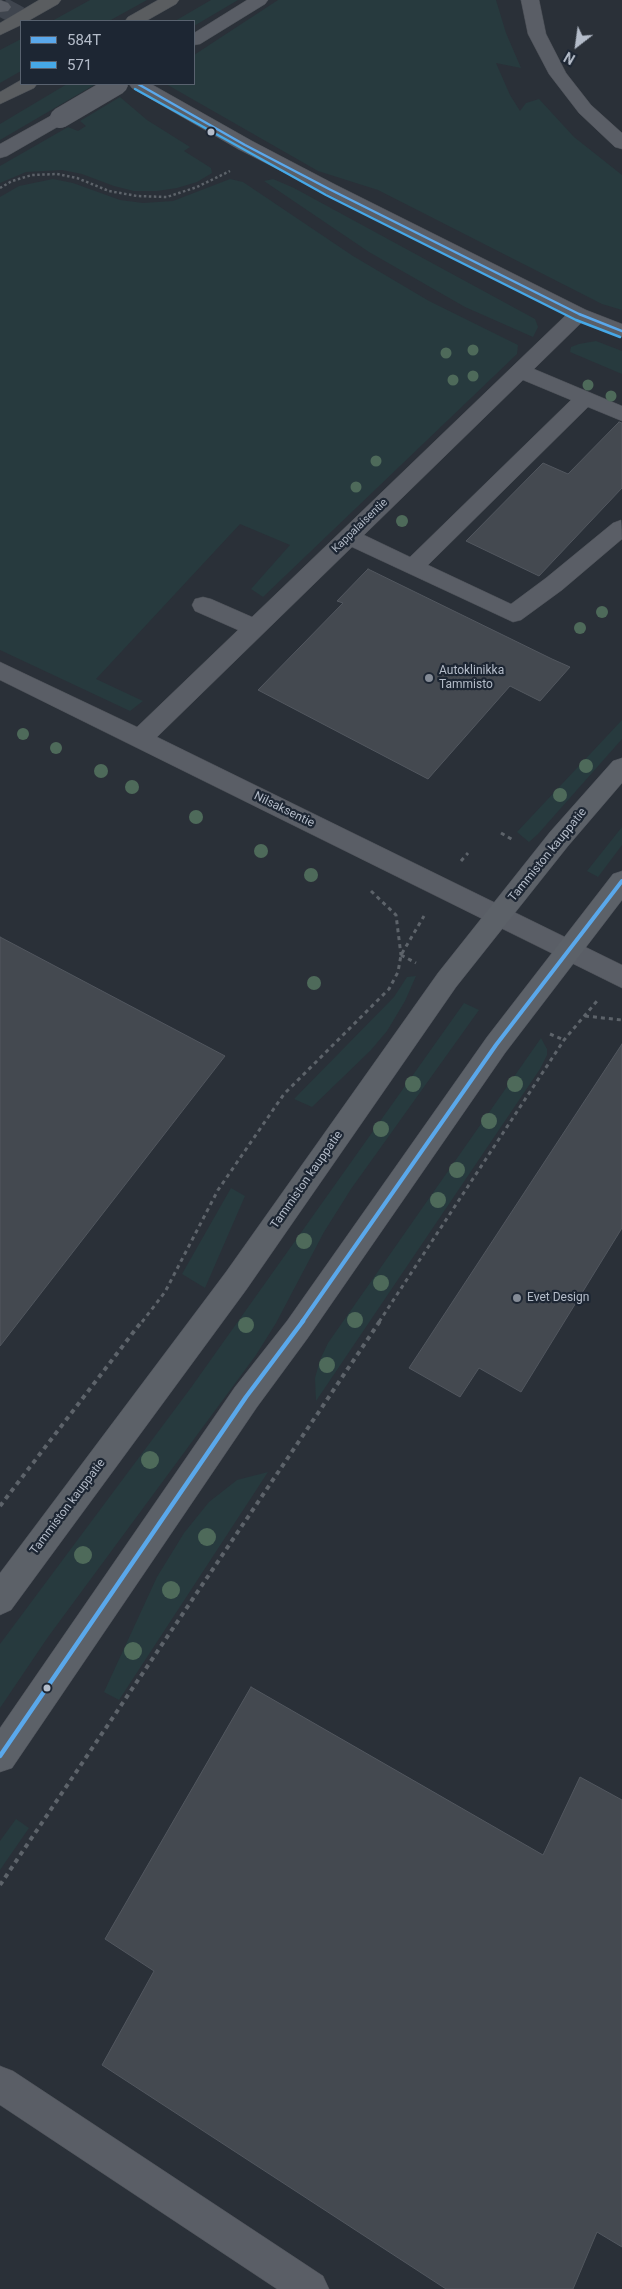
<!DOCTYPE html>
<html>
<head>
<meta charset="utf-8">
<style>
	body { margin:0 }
	#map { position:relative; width:622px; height:2289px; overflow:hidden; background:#2a3038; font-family:Roboto,sans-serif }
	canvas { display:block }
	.legend { position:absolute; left:20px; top:20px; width:175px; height:65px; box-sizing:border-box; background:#1d2633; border:1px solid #59626f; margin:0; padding:6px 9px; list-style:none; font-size:15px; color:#b4bcc9 }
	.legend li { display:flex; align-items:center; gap:10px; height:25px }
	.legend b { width:25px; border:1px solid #59626f }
	.north { position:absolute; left:552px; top:20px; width:50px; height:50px; -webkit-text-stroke:4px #1d2633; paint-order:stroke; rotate:210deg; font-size:14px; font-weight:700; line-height:20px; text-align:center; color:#b4bcc9 }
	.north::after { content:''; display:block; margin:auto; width:18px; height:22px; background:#b4bcc9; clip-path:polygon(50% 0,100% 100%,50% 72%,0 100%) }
</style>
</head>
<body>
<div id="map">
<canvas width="622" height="2289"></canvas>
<ul class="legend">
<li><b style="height:6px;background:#5aa8eb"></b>584T</li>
<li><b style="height:6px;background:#46a8e7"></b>571</li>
</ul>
<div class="north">N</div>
</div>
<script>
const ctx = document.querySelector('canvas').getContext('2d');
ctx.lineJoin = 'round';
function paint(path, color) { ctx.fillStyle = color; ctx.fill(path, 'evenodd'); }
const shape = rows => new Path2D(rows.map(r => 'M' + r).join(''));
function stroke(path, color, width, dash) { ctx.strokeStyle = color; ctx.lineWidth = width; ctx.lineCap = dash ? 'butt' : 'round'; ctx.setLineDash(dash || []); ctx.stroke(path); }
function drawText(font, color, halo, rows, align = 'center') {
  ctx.font = font + ' Roboto,sans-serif'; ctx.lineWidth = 4.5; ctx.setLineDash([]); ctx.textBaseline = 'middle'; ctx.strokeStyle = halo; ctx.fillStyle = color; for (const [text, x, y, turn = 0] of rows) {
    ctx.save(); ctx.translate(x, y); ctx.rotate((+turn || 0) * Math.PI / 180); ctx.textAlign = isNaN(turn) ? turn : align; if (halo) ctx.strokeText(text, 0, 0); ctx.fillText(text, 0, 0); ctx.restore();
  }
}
paint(shape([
	[90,0,147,0,109,21,52,21],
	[211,0,238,0,194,26,194,21,175,21],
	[278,0,496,0,506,33,521,68,496,63,510,95,520,111,526,103,539,99,574,137,622,175,622,310,602,304,378,190,318,171,166,84,194,84,194,55],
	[21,39,21,71,0,83,0,50],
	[67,84,94,85,0,140,0,124],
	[120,97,147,120,190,147,184,151,211,168,212,173,197,182,177,188,157,191,134,191,114,186,82,174,62,170,26,172,0,183,0,166,68,127,78,131,86,126,80,121],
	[53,179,73,183,120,200,143,203,173,201,230,179,243,182,353,256,429,301,518,345,517,354,263,597,251,589,290,545,240,524,96,679,143,701,130,711,0,650,0,197,19,186],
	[273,179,294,188,535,319,538,327,533,337,465,307,369,252,264,181],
	[596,341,622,351,622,374,570,352,571,347,579,344],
	[622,720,622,739,538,834,529,842,517,832],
	[622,827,622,845,598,877,587,871],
	[416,976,405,1001,387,1031,371,1050,312,1107,294,1099,394,997,407,977],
	[464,1003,479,1010,351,1189,324,1232,276,1323,256,1355,48,1637,0,1708,0,1644,190,1389],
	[541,1038,547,1049,547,1055,540,1069,316,1401,315,1378,320,1360,328,1343],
	[231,1188,245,1196,205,1288,182,1274],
	[268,1472,119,1700,104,1692,157,1577,184,1533,209,1502,237,1480],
	[16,1819,29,1828,0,1870,0,1841]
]), '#273a3e');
const building = shape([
	[619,422,622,423,622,488,539,576,466,541,543,463,568,474,619,422],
	[368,569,552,659,570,667,540,701,510,686,428,779,258,690,343,603,337,601,368,569],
	[0,937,225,1056,0,1346,0,937],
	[622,1044,622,1228,521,1392,479,1368,460,1397,409,1368,622,1044],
	[251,1687,543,1855,580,1777,622,1800,622,2247,597,2232,573,2289,446,2289,102,2065,154,1971,105,1939,251,1687]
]);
paint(building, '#444950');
stroke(building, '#52575f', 1);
stroke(shape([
	[2,7,28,21]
]), '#3f454e', 20, [20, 10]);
const minor = shape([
	[0,0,8,3,11,7,8,11,0,12,0,0],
	[247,0,268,0,265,4,200,44,194,45,194,33,247,0],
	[521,0,539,0,546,34,566,73,591,105,622,133,622,149,615,147,579,113,549,74,528,34,521,0],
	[129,84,151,84,252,141,336,185,586,310,622,324,622,337,582,322,534,369,622,406,622,421,588,407,428,565,511,604,546,578,613,523,621,520,622,539,562,590,521,620,513,622,352,547,157,737,622,965,622,988,0,680,0,662,137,727,238,630,195,611,192,605,195,599,203,597,211,599,252,617,566,315,238,149,132,88,129,84],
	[523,380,571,400,410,557,364,535,523,380],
	[60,112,66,114,69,118,66,122,7,156,0,158,0,144,54,114,60,112],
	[0,2066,13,2071,323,2276,329,2289,277,2289,0,2105,0,2066]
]);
const major = shape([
	[622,758,622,783,568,846,456,987,246,1290,11,1610,0,1615,0,1573,226,1272,438,973,550,832,613,761,622,758],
	[622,871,622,900,505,1053,307,1339,257,1407,12,1768,0,1772,0,1728,235,1387,287,1321,487,1037,613,874,622,871]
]);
const highway = shape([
	[39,0,61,0,58,4,28,21,21,21,21,25,0,35,0,23,39,0],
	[158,0,179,0,176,4,146,21,125,21,128,17,158,0],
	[21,80,21,84,37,84,34,88,0,104,0,92,21,80]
]);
stroke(minor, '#484c53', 1);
stroke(major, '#484c55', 1);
stroke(highway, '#474c53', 1);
stroke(shape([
	[0,188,12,181,32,175,57,174,77,178,109,191,137,196,167,197,197,187,230,171]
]), '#5d636a', 2.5, [2.5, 2.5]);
stroke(shape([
	[501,833,513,840],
	[461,861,468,853],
	[371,891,396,915,401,955],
	[401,955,416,963],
	[585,1016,622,1020],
	[550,1034,564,1040],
	[142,1322,165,1292,218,1190,284,1094,389,989,398,972,401,955,424,916],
	[379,1322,564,1040,597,1001]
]), '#5d636a', 3, [4, 4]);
stroke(shape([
	[0,1506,142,1321],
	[0,1885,380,1321]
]), '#5d636a', 4, [4.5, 4.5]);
paint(minor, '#5a5e66');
paint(major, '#5c6168');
paint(highway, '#5a5d60');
const minorBridge = shape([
	[60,118,118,84]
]);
stroke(minorBridge, '#484c53', 21, []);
stroke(minorBridge, '#5a5e66', 20);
stroke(shape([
	[138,84,245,145,329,189,579,314,622,331]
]), '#5aa8eb', 2.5);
stroke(shape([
	[302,1322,496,1045,622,881]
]), '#5aa8eb', 4);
stroke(shape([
	[0,1756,246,1397,303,1321]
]), '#5aa8eb', 4.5);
stroke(shape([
	[135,89,326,195,576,320,620,337]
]), '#46a8e7', 2.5);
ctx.fillStyle = '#4e6a5a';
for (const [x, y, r] of [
	[473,350,5.5],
	[446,353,5.5],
	[473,376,5.5],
	[453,380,5.5],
	[588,385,5.5],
	[611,396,5.5],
	[376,461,5.5],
	[356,487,5.5],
	[402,521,6],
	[602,612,6],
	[580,628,6],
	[23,734,6],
	[56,748,6],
	[586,766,7],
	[101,771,7],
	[132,787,7],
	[560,795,7],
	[196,817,7],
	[261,851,7],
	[311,875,7],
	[314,983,7],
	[413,1084,8],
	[515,1084,8],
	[489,1121,8],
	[381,1129,8],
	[457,1170,8],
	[438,1200,8],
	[304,1241,8],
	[381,1283,8],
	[355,1320,8],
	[246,1325,8],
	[327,1365,8],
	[150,1460,9],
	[207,1537,9],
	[83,1555,9],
	[171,1590,9],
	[133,1651,9]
]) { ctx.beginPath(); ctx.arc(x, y, r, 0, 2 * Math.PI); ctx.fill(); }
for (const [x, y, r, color] of [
	[211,132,4.5,"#b4bcc9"],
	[429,678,5,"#848b96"],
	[517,1298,5,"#848b96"],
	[47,1688,4.5,"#b4bcc9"]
]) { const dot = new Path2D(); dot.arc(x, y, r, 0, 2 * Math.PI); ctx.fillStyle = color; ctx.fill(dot); stroke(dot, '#1d2633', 2); }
drawText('11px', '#b4bcc9', '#1d2633', [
	["Kappalaisentie",360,526,-44]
]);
drawText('12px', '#b4bcc9', '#1d2633', [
	["Autoklinikka",439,671],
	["Tammisto",439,685],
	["Evet Design",527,1298]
], 'left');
drawText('12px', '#b4bcc9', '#1d2633', [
	["Nilsaksentie",284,810,26],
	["Tammiston kauppatie",548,855,-51],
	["Tammiston kauppatie",307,1180,-55],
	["Tammiston kauppatie",68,1507,-53]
]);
</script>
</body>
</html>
